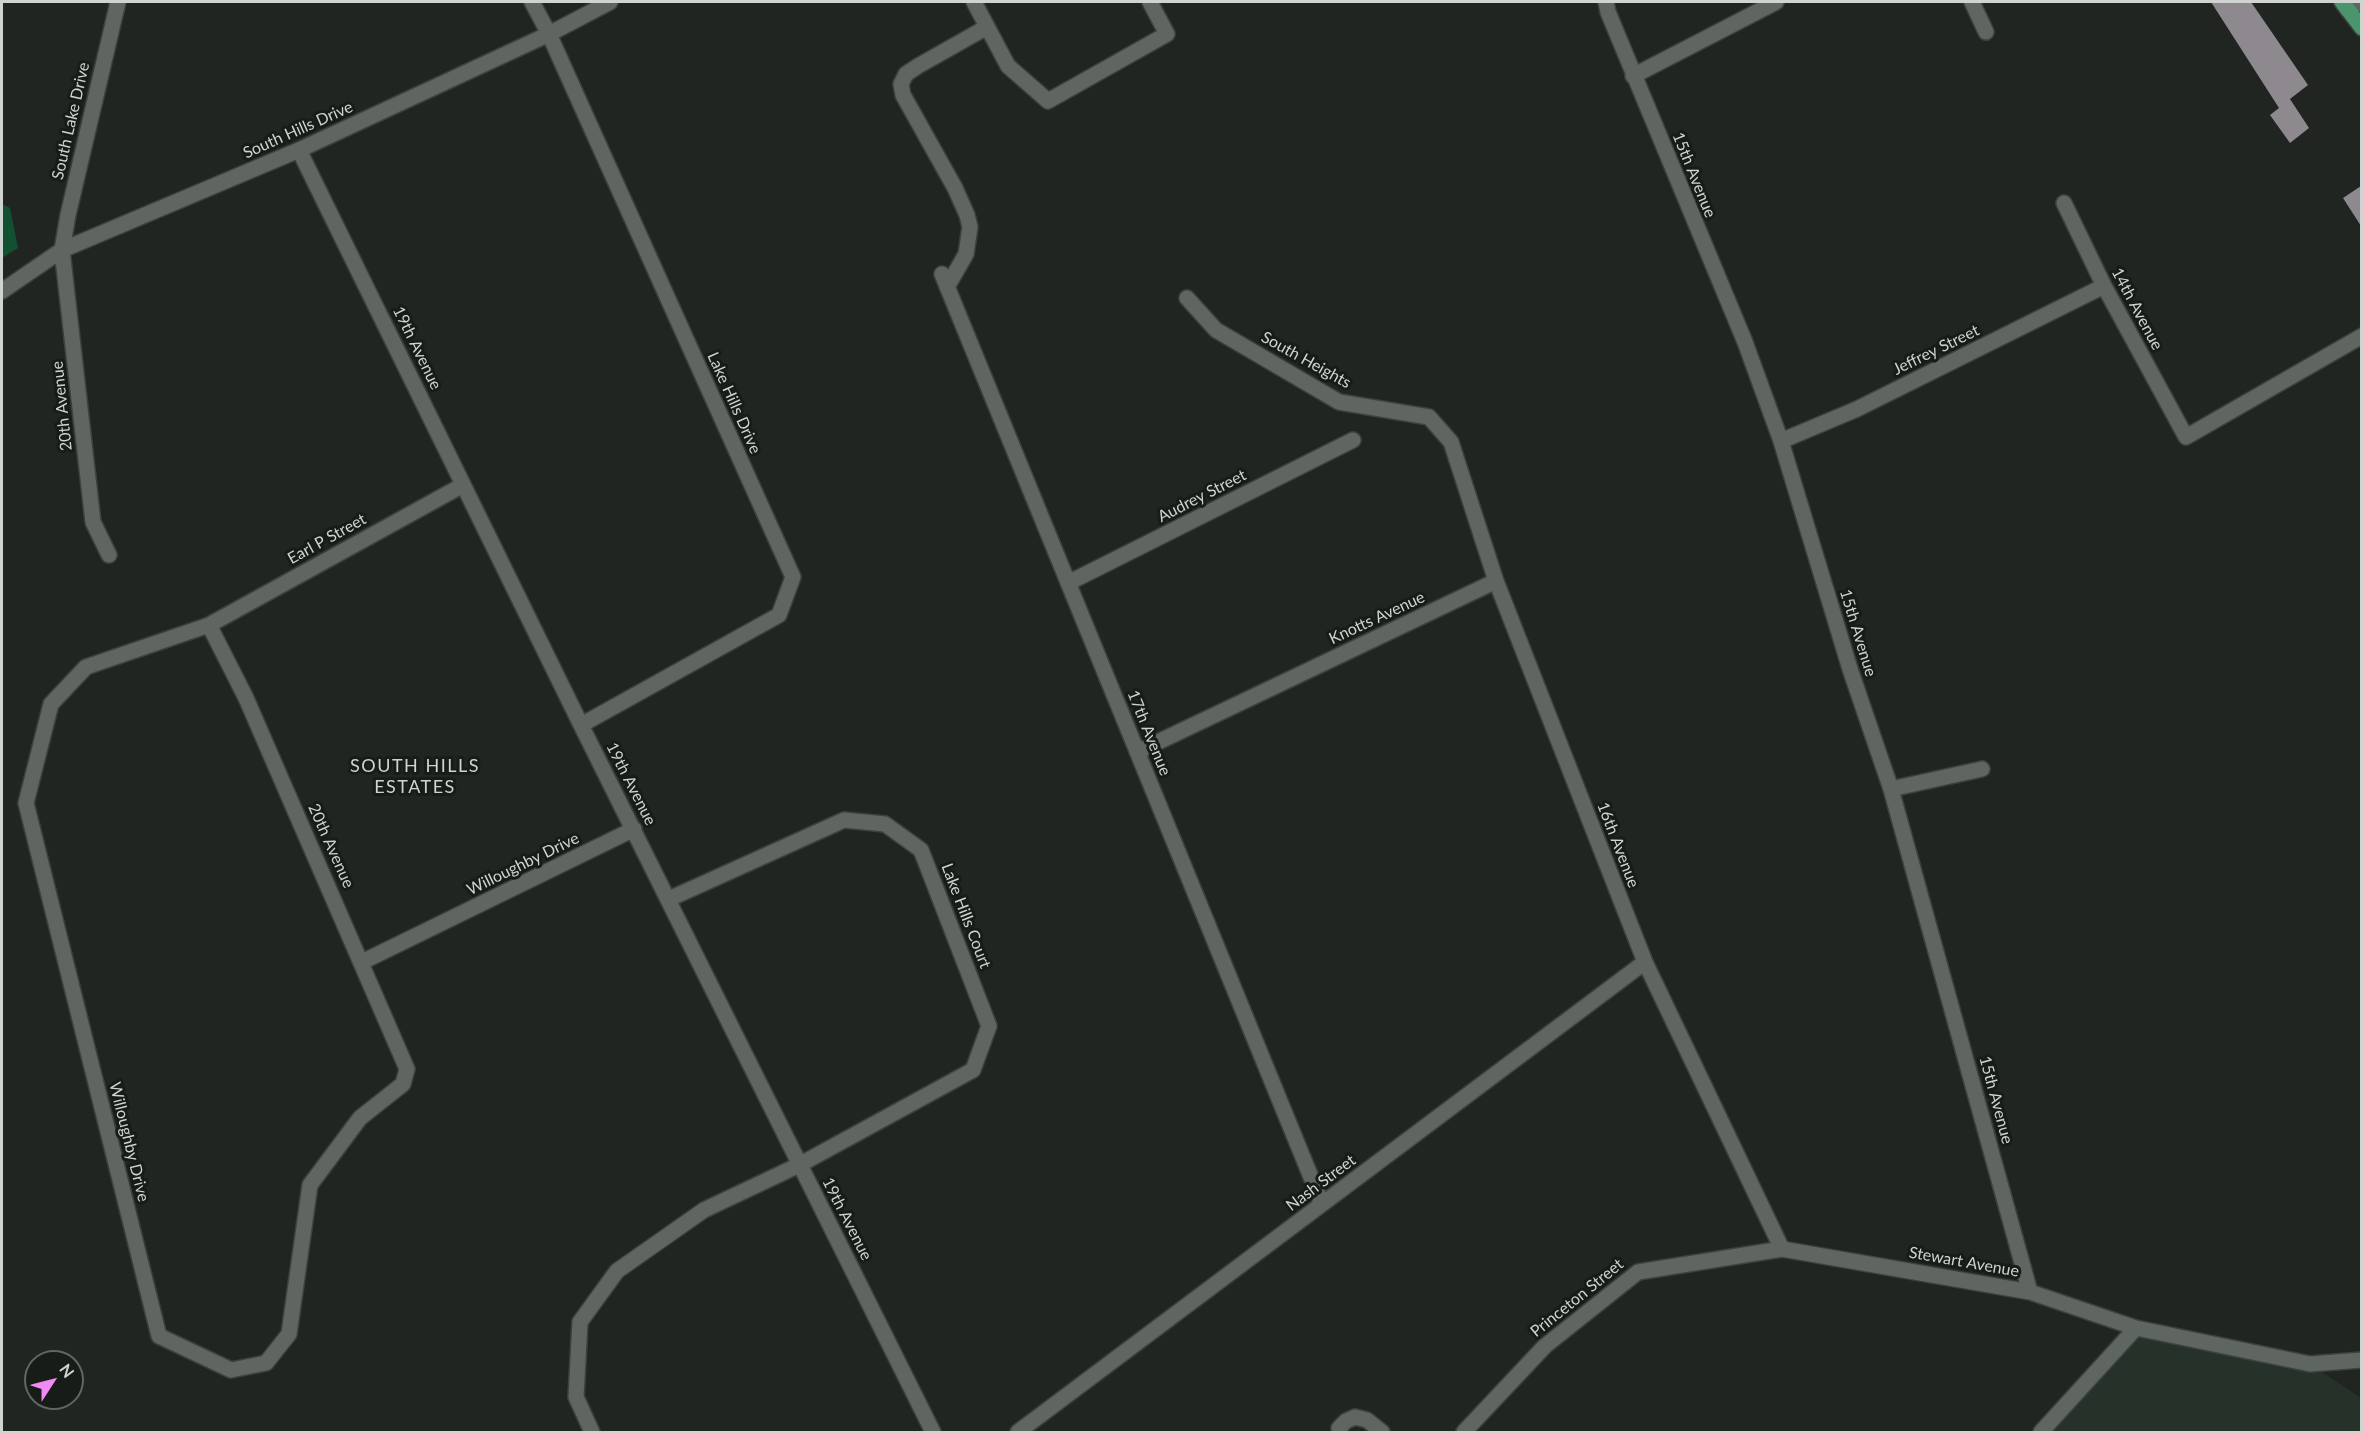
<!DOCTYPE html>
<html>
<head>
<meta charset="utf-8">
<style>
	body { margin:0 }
	#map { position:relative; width:2363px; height:1434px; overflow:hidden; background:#202522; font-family:Lato,sans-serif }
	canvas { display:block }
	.frame { position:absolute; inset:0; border:3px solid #d0d4d1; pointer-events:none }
	.north { position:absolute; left:24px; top:1350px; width:60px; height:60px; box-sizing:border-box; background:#171c19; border:2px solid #616663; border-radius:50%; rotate:54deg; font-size:16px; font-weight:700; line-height:24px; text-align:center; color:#d0d4d1 }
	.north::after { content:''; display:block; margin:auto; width:21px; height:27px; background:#f08bf5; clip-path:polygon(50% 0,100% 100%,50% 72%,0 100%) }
</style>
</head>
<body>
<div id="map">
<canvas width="2363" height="1434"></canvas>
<div class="frame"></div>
<div class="north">N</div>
</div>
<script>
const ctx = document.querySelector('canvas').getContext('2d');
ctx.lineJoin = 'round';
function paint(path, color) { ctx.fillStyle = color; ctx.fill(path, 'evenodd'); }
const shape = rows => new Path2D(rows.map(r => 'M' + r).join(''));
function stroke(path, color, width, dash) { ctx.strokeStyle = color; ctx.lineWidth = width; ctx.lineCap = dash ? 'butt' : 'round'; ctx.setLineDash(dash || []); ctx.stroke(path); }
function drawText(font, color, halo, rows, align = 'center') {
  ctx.font = font + ' Lato,sans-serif'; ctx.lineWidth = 6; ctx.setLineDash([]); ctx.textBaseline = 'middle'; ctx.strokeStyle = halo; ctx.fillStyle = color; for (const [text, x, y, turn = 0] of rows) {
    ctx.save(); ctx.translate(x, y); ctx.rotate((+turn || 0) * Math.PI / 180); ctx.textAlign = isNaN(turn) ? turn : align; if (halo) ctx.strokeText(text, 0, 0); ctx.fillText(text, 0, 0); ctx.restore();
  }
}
paint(shape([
	[2136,1328,2310,1364,2361,1398,2361,1432,2041,1432]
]), '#26312a');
paint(shape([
	[2,204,10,208,18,248,2,258]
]), '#115030');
paint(shape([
	[2211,2,2251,2,2308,85,2290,99,2309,128,2290,143,2270,115,2279,108],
	[2361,186,2361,226,2343,198]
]), '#8e898e');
const minor = shape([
	[532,2,549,34,793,577,779,615,581,725],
	[974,2,1008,66,1048,101,1167,34,1150,2],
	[1606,2,1608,12,1745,342,1781,441,1850,669,1891,789,2030,1292],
	[1972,2,1986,32],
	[2347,9,2362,2],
	[1633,76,1776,2],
	[299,150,581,725,933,1432],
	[2064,203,2104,286,2186,437,2362,336],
	[942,274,1322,1204],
	[947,287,966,254,970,227,967,215,955,188,903,95,901,84,906,74,918,66,987,27],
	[2,291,62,250,299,150,549,34,610,2],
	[1187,298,1216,330,1339,402,1429,417,1451,442,1496,581,1645,962,1782,1249],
	[1781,441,1857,409,2104,286],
	[109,555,93,522,62,250,68,215,118,2],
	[1068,583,1353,440],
	[209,625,246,698,407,1069,403,1084,360,1118,310,1185,289,1334,266,1363,231,1370,159,1336,26,803,51,704,86,667,209,625,463,485],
	[1137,752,1496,581],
	[1891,789,1982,769],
	[362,962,634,829],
	[592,1432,576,1397,580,1322,617,1271,704,1210,799,1165,973,1070,989,1026,921,850,885,824,844,820,669,899],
	[1018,1432,1645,962],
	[1340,1432,1339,1428,1346,1421,1355,1417,1367,1420,1382,1432],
	[1464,1432,1545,1346,1638,1272,1782,1249,2030,1292,2136,1328,2310,1364,2362,1360],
	[2041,1432,2136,1328]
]);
const major = shape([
	[2342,2,2362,28]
]);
stroke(minor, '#3d413e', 18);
stroke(major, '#3d413e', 18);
stroke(minor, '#5f6561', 15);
stroke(major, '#4b956e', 15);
drawText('16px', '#d0d4d1', '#171c19', [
	["South Lake Drive",71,121,-77],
	["South Hills Drive",298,130,-24],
	["15th Avenue",1694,175,68],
	["14th Avenue",2137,309,62],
	["19th Avenue",417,348,64],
	["Jeffrey Street",1936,350,-26],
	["South Heights",1306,360,29],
	["Lake Hills Drive",734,403,66],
	["20th Avenue",62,406,-96],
	["Audrey Street",1202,496,-27],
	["Earl P Street",327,539,-29],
	["Knotts Avenue",1377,618,-25],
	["15th Avenue",1858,633,73],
	["17th Avenue",1149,733,68],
	["19th Avenue",631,784,63],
	["16th Avenue",1618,845,69],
	["20th Avenue",331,846,66],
	["Willoughby Drive",523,864,-26],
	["Lake Hills Court",966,916,69],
	["15th Avenue",1996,1100,75],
	["Willoughby Drive",129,1142,76],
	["Nash Street",1321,1183,-37],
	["19th Avenue",847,1219,63],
	["Stewart Avenue",1964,1262,10],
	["Princeton Street",1577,1298,-39]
]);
ctx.letterSpacing = '1.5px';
drawText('18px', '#d0d4d1', '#171c19', [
	["SOUTH HILLS",415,766],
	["ESTATES",415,787]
]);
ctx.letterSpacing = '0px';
</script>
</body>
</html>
